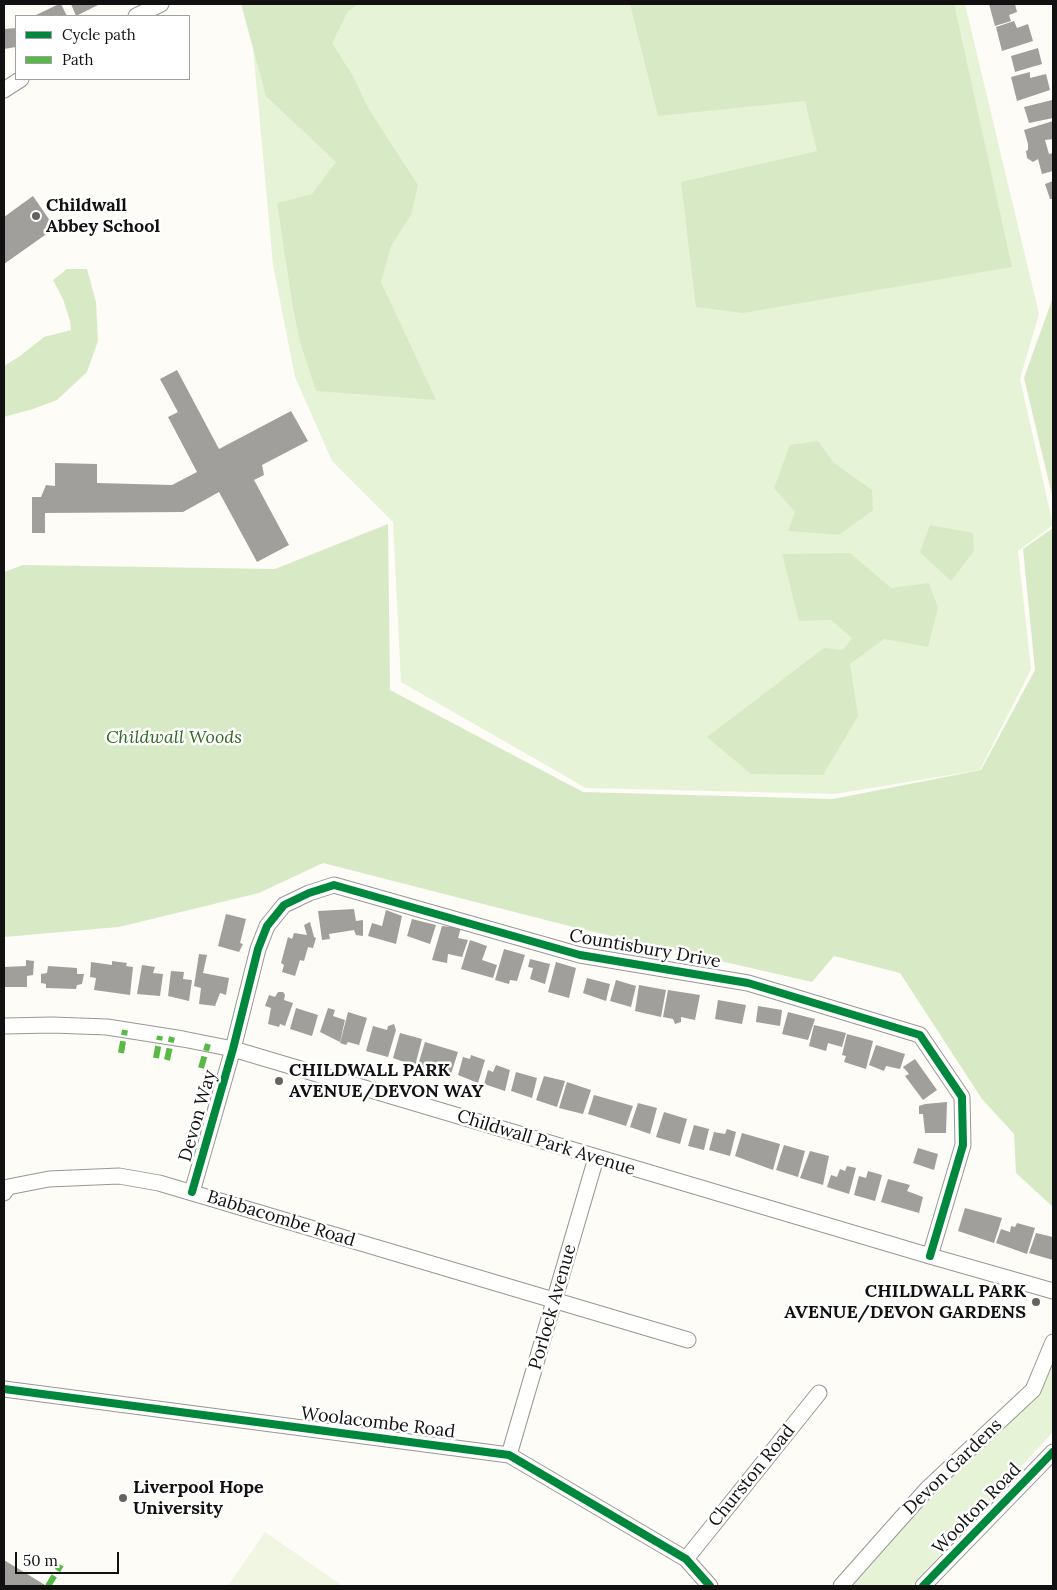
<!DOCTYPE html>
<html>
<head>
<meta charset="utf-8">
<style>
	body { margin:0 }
	#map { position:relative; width:1057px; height:1590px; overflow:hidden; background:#fdfcf7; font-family:Lora,serif }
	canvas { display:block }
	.frame { position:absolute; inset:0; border:5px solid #111; pointer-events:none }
	.legend { position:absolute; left:15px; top:15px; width:175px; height:65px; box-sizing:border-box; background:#fff; border:1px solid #a0a0a0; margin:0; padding:6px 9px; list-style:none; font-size:15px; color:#111 }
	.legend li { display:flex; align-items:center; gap:10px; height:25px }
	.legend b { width:25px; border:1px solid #a0a0a0 }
	.scale { position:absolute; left:15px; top:1552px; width:104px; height:22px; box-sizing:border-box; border:2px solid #111; border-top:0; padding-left:6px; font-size:15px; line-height:18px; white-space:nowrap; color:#111; -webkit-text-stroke:4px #fff; paint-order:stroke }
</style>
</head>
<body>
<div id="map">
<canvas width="1057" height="1590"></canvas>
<div class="frame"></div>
<ul class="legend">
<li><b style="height:6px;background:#00873e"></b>Cycle path</li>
<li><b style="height:6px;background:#58b947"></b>Path</li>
</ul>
<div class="scale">50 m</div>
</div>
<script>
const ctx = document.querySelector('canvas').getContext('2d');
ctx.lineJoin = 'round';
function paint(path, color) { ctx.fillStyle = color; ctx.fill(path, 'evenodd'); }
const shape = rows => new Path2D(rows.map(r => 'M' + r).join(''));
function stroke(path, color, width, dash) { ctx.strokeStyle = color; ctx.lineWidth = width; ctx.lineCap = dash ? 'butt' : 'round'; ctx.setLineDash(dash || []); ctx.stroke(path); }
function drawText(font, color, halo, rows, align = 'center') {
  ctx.font = font + ' Lora,serif'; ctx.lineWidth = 5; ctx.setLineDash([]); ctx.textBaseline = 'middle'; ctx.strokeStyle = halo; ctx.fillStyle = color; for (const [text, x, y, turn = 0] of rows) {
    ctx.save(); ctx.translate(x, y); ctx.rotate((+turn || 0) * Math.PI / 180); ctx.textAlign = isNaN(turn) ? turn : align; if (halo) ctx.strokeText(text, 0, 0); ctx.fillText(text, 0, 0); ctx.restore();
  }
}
paint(shape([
	[249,4,965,4,1039,314,1020,379,1053,525,1018,551,1031,669,980,770,835,794,586,788,401,682,393,522,332,461,295,377,273,265],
	[1053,1358,1053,1432,911,1586,851,1586,933,1494,1038,1394]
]), '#e7f3d7');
paint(shape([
	[241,4,358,4,348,11,332,43,354,78,368,108,418,185,411,215,391,246,381,282,436,400,316,391,300,342,293,308,277,203,312,194,336,162,266,96],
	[630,4,954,4,1012,267,743,313,696,307,681,182,817,151,805,101,658,116],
	[67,269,87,269,96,302,98,341,87,372,57,400,33,409,4,417,4,366,20,356,44,337,71,330,70,321,63,299,53,280],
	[1053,297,1053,499,1024,378],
	[818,441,834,463,872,490,873,510,839,535,788,531,795,512,774,488,790,445],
	[388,524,390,690,583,792,833,799,981,770,1035,670,1023,549,1053,528,1053,1207,1016,1173,1014,1134,982,1099,900,973,834,956,812,982,581,929,323,863,259,893,119,927,4,937,4,572,23,565,275,569],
	[930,525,973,533,974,551,951,581,920,552],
	[850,553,891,588,929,583,938,608,928,647,884,639,850,664,858,716,823,775,751,774,707,737,824,648,843,650,852,638,831,620,799,621,782,554]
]), '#d8eac5');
paint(shape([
	[265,1532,343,1586,228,1586]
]), '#f0f6e1');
paint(shape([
	[59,4,61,4,67,16,34,16],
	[71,4,98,4,98,5,76,16],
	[989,4,1015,4,1017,12,1009,15,1011,21,995,26],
	[1014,21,1017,28,1028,24,1033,41,1002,51,996,27],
	[16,28,16,47,4,49,4,29],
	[1038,48,1042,64,1015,72,1011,56],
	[1030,72,1030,78,1046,74,1050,90,1017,101,1011,77],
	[1052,100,1053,118,1029,123,1024,107],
	[1053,121,1053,139,1045,140,1049,154,1053,153,1053,171,1042,174,1038,159,1033,162,1027,158,1026,151,1028,150,1028,144,1024,130],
	[1053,181,1053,199,1050,199,1045,184],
	[33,196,55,228,4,264,4,217],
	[177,370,219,449,291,411,308,441,262,465,264,475,254,480,289,545,257,562,219,492,183,512,45,513,45,533,32,533,32,497,41,497,46,485,55,486,55,463,97,464,97,483,172,485,197,472,168,417,178,412,160,379],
	[354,909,356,921,363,920,363,936,356,935,354,930,329,934,330,939,322,940,318,911],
	[386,910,402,916,396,944,368,936,372,923,382,926],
	[226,914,246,919,240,943,243,944,239,952,218,946],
	[412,919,436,925,430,944,407,936],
	[310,922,314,937,316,938,313,948,308,947,304,961,300,960,295,976,282,972,284,965,281,963,288,937,292,939,294,933,307,935,304,925],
	[442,926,461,928,458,938,468,940,462,957,448,954,447,963,432,960],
	[470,940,487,946,482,960,497,965,493,978,461,969],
	[504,949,525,955,517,981,510,980,509,984,495,980],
	[199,954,207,955,203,973,229,978,226,995,220,993,215,1006,199,1004,201,988,194,986],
	[530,959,550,964,545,984,530,979,533,968,528,967],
	[26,960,34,961,33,975,27,976,27,987,4,987,4,967,26,966],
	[112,961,127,963,126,966,133,967,130,995,94,990,96,978,90,977,91,962,112,965],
	[556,962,576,968,569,998,548,992],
	[142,965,155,967,153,973,163,974,160,996,137,994],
	[48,966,77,968,77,974,84,974,82,984,77,985,76,989,46,988,46,984,41,983,41,974,47,973],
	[171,971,184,972,183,979,192,980,189,1001,168,996],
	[587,978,610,984,606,1001,583,993],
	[616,980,636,986,631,1007,610,1001],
	[639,985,666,990,661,1017,635,1011],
	[668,990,700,995,695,1020,681,1017,681,1022,675,1024,673,1019,663,1017],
	[278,992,283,992,285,995,284,1000,293,1003,285,1026,280,1024,279,1027,268,1024,271,1008,265,1006,269,995,275,997],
	[718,1000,746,1005,742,1024,715,1019],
	[758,1006,782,1010,780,1026,756,1022],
	[296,1008,318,1015,312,1036,290,1029],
	[328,1008,335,1010,333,1016,345,1020,340,1042,320,1032],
	[348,1012,367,1018,359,1045,348,1042,346,1045,340,1043],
	[788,1012,815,1019,808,1040,782,1034],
	[394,1024,396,1030,388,1057,366,1051,373,1026,387,1030,388,1026],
	[814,1025,846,1033,842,1047,828,1043,826,1051,809,1046],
	[400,1033,422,1039,415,1066,393,1058],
	[847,1034,873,1041,866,1069,844,1062,846,1056,842,1055],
	[425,1042,458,1052,450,1077,418,1065],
	[876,1045,905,1054,900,1069,886,1066,884,1071,869,1065],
	[471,1055,485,1060,478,1083,458,1075,463,1057,470,1059],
	[915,1059,937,1090,923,1100,905,1076,909,1074,903,1067],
	[496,1065,510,1070,505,1091,484,1084,488,1070,493,1072],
	[516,1072,537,1078,532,1098,511,1091],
	[544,1076,565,1081,557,1107,536,1100],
	[567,1082,591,1090,583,1114,559,1108],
	[594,1095,633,1106,626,1126,588,1114],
	[947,1102,946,1133,925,1133,923,1114,919,1114,919,1106,925,1104],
	[638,1103,657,1108,650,1134,630,1127],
	[664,1112,687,1119,680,1144,656,1137],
	[694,1125,709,1129,704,1150,688,1146],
	[727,1129,736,1132,730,1156,709,1150,714,1132,725,1134],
	[742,1133,780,1144,773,1170,735,1156],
	[784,1145,805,1151,798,1177,776,1170],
	[918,1148,938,1154,934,1170,913,1163],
	[810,1151,829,1156,823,1185,800,1178],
	[847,1166,856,1168,849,1194,827,1187,831,1175,837,1177,840,1169,845,1171],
	[868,1171,882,1175,875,1201,854,1195,859,1176,866,1178],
	[888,1179,910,1185,907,1191,923,1197,919,1213,881,1202],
	[965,1208,1002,1218,994,1243,958,1231],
	[1017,1223,1035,1228,1027,1254,996,1243,1001,1229,1010,1232,1011,1226,1015,1227],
	[1036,1233,1053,1237,1053,1260,1029,1253],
	[4,1560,45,1585,44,1586,4,1586]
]), '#a19f9c');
const minor = shape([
	[136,16,161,4],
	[4,90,21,79],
	[4,1026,52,1025,107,1027,183,1039,233,1049,930,1256,1053,1291],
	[192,1192,233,1049,258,949,267,926,284,905,309,893,334,885,580,955,748,983,920,1035,962,1097,963,1145,930,1256],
	[4,1193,8,1187,49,1179,119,1176,159,1183,688,1340],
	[4,1389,509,1455,686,1559,710,1586],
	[509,1455,596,1158],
	[686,1559,819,1393],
	[841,1586,927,1489,1033,1390,1053,1342],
	[923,1586,1053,1452]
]);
stroke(minor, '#979795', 17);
stroke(minor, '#fffffe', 15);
stroke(shape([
	[121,1053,125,1030],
	[156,1058,160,1036],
	[167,1060,172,1037],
	[201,1068,208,1044],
	[48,1586,61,1565]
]), '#58b947', 6, [12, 6]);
stroke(shape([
	[192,1192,233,1049,258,949,267,926,284,905,309,893,334,885,580,955,748,983,920,1035,962,1097,963,1145,930,1256],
	[4,1389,509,1455,686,1559,710,1586],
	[923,1586,1053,1452]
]), '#00873e', 8);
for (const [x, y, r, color] of [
	[36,216,5,"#646362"],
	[279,1081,5,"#646362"],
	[1036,1302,5,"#646362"],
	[123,1498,5,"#646362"]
]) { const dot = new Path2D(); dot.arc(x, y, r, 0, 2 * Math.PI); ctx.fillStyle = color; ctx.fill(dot); stroke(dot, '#fff', 2); }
drawText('bold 18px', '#111', '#fff', [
	["Childwall",46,206],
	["Abbey School",46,227],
	["CHILDWALL PARK",289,1071],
	["AVENUE/DEVON WAY",289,1092],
	["CHILDWALL PARK",1026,1292,"right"],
	["AVENUE/DEVON GARDENS",1026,1313,"right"],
	["Liverpool Hope",133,1488],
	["University",133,1509]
], 'left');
drawText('italic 18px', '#2f6b1f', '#fff', [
	["Childwall Woods",174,738]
]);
drawText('18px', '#111', '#fff', [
	["Countisbury Drive",645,949,10],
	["Devon Way",198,1116,-74],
	["Childwall Park Avenue",546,1143,17],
	["Babbacombe Road",281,1219,17],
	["Porlock Avenue",553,1307,-74],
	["Woolacombe Road",378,1423,7],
	["Devon Gardens",953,1467,-44],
	["Churston Road",752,1476,-51],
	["Woolton Road",977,1509,-46]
]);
</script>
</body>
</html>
